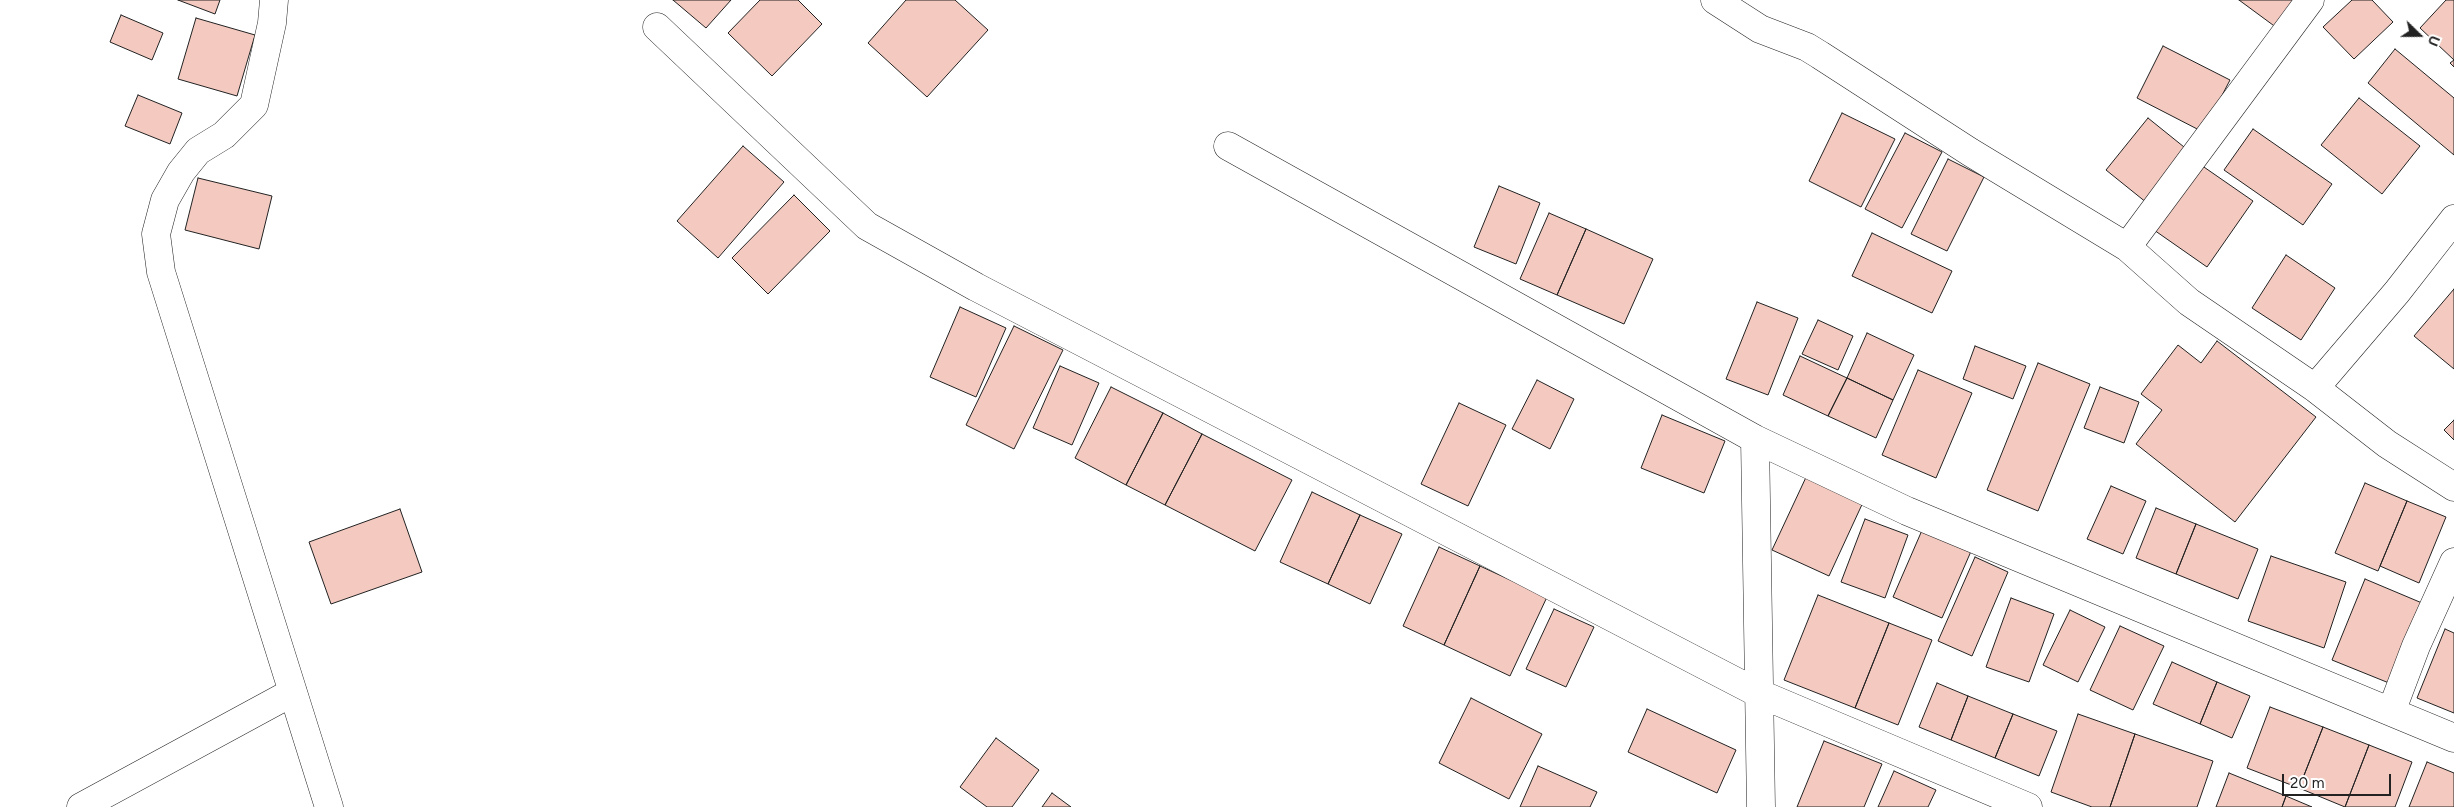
<!DOCTYPE html>
<html>
<head>
<meta charset="utf-8">
<style>
	body { margin:0 }
	#map { position:relative; width:2454px; height:807px; overflow:hidden; background:#fff; font-family:Figtree,sans-serif }
	canvas { display:block }
	.north { position:absolute; left:2394px; top:10px; width:50px; height:50px; -webkit-text-stroke:4px #fff; paint-order:stroke; rotate:112deg; font-size:14px; font-weight:700; line-height:20px; text-align:center; color:#222 }
	.north::after { content:''; display:block; margin:auto; width:18px; height:22px; background:#222; clip-path:polygon(50% 0,100% 100%,50% 72%,0 100%) }
	.scale { position:absolute; left:2282px; top:774px; width:109px; height:22px; box-sizing:border-box; border:2px solid #222; border-top:0; padding-left:6px; font-size:15px; line-height:18px; white-space:nowrap; color:#222; -webkit-text-stroke:4px #fff; paint-order:stroke }
</style>
</head>
<body>
<div id="map">
<canvas width="2454" height="807"></canvas>
<div class="north">U</div>
<div class="scale">20 m</div>
</div>
<script>
const ctx = document.querySelector('canvas').getContext('2d');
ctx.lineJoin = 'round';
function paint(path, color) { ctx.fillStyle = color; ctx.fill(path, 'evenodd'); }
const shape = rows => new Path2D(rows.map(r => 'M' + r).join(''));
function stroke(path, color, width, dash) { ctx.strokeStyle = color; ctx.lineWidth = width; ctx.lineCap = dash ? 'butt' : 'round'; ctx.setLineDash(dash || []); ctx.stroke(path); }
const building = shape([
	[178,0,220,0,215,14,178,0],
	[673,0,731,0,706,28,673,0],
	[760,0,798,0,822,24,772,76,728,33,760,0],
	[906,0,955,0,988,30,927,97,868,43,906,0],
	[2239,0,2298,0,2277,28,2239,0],
	[2352,0,2372,0,2393,22,2354,59,2323,27,2352,0],
	[2446,0,2454,0,2454,67,2450,63,2454,60,2420,28,2446,0],
	[121,15,163,33,152,60,110,42,121,15],
	[196,18,255,35,237,96,178,79,196,18],
	[2163,46,2230,80,2203,132,2137,98,2163,46],
	[2395,49,2454,98,2454,155,2368,83,2395,49],
	[138,95,182,113,170,144,125,126,138,95],
	[2359,98,2420,146,2382,194,2321,145,2359,98],
	[1842,113,1895,139,1861,207,1809,181,1842,113],
	[2148,118,2189,151,2147,203,2106,170,2148,118],
	[2253,129,2332,184,2303,225,2224,170,2253,129],
	[1905,133,1942,152,1902,228,1865,209,1905,133],
	[743,146,784,182,718,258,677,221,743,146],
	[1948,159,1984,177,1947,251,1911,234,1948,159],
	[2201,165,2253,201,2207,267,2154,230,2201,165],
	[198,178,272,196,259,249,185,230,198,178],
	[1499,186,1540,203,1516,264,1474,247,1499,186],
	[794,195,830,231,768,294,732,258,794,195],
	[1549,213,1586,229,1557,295,1520,279,1549,213],
	[1586,229,1653,259,1624,324,1557,295,1586,229],
	[1872,233,1952,271,1932,313,1852,276,1872,233],
	[2286,255,2335,288,2301,340,2252,308,2286,255],
	[2454,289,2454,369,2414,336,2454,289],
	[1757,302,1798,318,1768,395,1726,379,1757,302],
	[960,307,1006,328,976,397,930,377,960,307],
	[1818,320,1853,336,1838,370,1802,354,1818,320],
	[1014,326,1063,350,1014,449,966,425,1014,326],
	[1867,333,1914,355,1893,400,1847,378,1867,333],
	[2217,341,2316,417,2235,522,2136,444,2162,410,2141,394,2178,345,2201,363,2217,341],
	[1975,346,2026,366,2013,399,1963,379,1975,346],
	[1800,356,1847,378,1828,416,1783,395,1800,356],
	[2038,363,2090,384,2038,511,1987,490,2038,363],
	[1060,366,1099,383,1072,445,1033,428,1060,366],
	[1918,370,1972,393,1936,478,1882,455,1918,370],
	[1847,378,1893,400,1876,438,1828,416,1847,378],
	[1537,380,1574,399,1550,449,1512,429,1537,380],
	[1111,387,1163,413,1126,485,1075,458,1111,387],
	[2100,387,2139,402,2124,443,2084,428,2100,387],
	[1459,403,1506,425,1468,506,1421,484,1459,403],
	[1163,413,1202,434,1165,505,1126,485,1163,413],
	[1662,415,1725,441,1704,493,1641,468,1662,415],
	[2454,420,2454,440,2444,430,2454,420],
	[1202,434,1292,480,1255,551,1165,505,1202,434],
	[1808,473,1865,498,1829,576,1772,550,1808,473],
	[2365,483,2407,501,2378,571,2335,553,2365,483],
	[2111,486,2146,501,2123,554,2087,539,2111,486],
	[1312,492,1360,515,1328,584,1280,562,1312,492],
	[2407,501,2446,517,2419,583,2380,566,2407,501],
	[2156,508,2196,524,2176,574,2136,558,2156,508],
	[400,509,422,572,331,604,309,542,400,509],
	[1360,515,1402,534,1370,604,1328,584,1360,515],
	[1865,519,1908,535,1885,598,1841,582,1865,519],
	[2196,524,2258,549,2238,599,2176,574,2196,524],
	[1923,528,1972,549,1942,618,1893,597,1923,528],
	[1439,547,1480,566,1444,645,1403,626,1439,547],
	[2271,556,2346,582,2324,648,2248,621,2271,556],
	[1975,557,2008,572,1972,656,1938,641,1975,557],
	[1480,566,1547,597,1510,676,1444,645,1480,566],
	[2365,579,2422,603,2389,683,2332,660,2365,579],
	[1818,595,1889,623,1855,708,1784,680,1818,595],
	[2011,598,2054,614,2029,682,1986,667,2011,598],
	[1554,609,1594,627,1566,687,1526,669,1554,609],
	[2070,610,2105,627,2078,682,2043,665,2070,610],
	[1889,623,1932,640,1898,725,1855,708,1889,623],
	[2120,626,2164,646,2133,710,2090,690,2120,626],
	[2445,629,2454,633,2454,713,2417,698,2445,629],
	[2172,662,2217,682,2200,724,2153,704,2172,662],
	[2217,682,2250,696,2232,738,2200,724,2217,682],
	[1937,683,1968,696,1951,740,1919,727,1937,683],
	[1968,696,2013,714,1995,758,1951,740,1968,696],
	[1471,698,1542,734,1509,799,1439,763,1471,698],
	[2270,707,2323,727,2299,788,2247,768,2270,707],
	[1647,709,1736,750,1717,793,1628,752,1647,709],
	[2013,714,2057,731,2039,776,1995,758,2013,714],
	[2078,714,2135,734,2110,807,2092,807,2051,792,2078,714],
	[2323,727,2369,745,2345,807,2299,788,2323,727],
	[2135,734,2213,761,2197,807,2110,807,2135,734],
	[996,738,1039,770,1012,807,987,807,960,787,996,738],
	[1824,741,1882,764,1864,807,1797,807,1824,741],
	[2369,745,2412,762,2395,807,2345,807,2369,745],
	[2427,762,2454,773,2454,807,2409,807,2427,762],
	[1538,766,1597,792,1590,807,1520,807,1538,766],
	[1894,771,1936,790,1928,807,1878,807,1894,771],
	[2229,773,2286,796,2282,807,2216,807,2229,773],
	[1052,793,1071,807,1042,807,1052,793],
	[2286,796,2312,807,2282,807,2286,796]
]);
paint(building, '#f3c9c0');
stroke(building, '#222', 1);
const minor = shape([
	[274,0,272,23,254,105,224,135,198,151,181,172,165,200,156,234,161,272,329,807],
	[1715,0,1760,29,1807,47,1820,55,1970,152,2127,247,2189,302,2315,388,2387,444,2454,487],
	[657,27,867,226,976,287,1758,693,2028,807],
	[1228,146,1755,439,1907,511,2454,738],
	[2127,247,2310,0],
	[2315,388,2397,292,2454,219],
	[1755,439,1761,807],
	[2391,712,2416,646,2454,562],
	[81,807,293,692]
]);
stroke(minor, '#222', 29);
stroke(minor, '#fff', 28);
</script>
</body>
</html>
